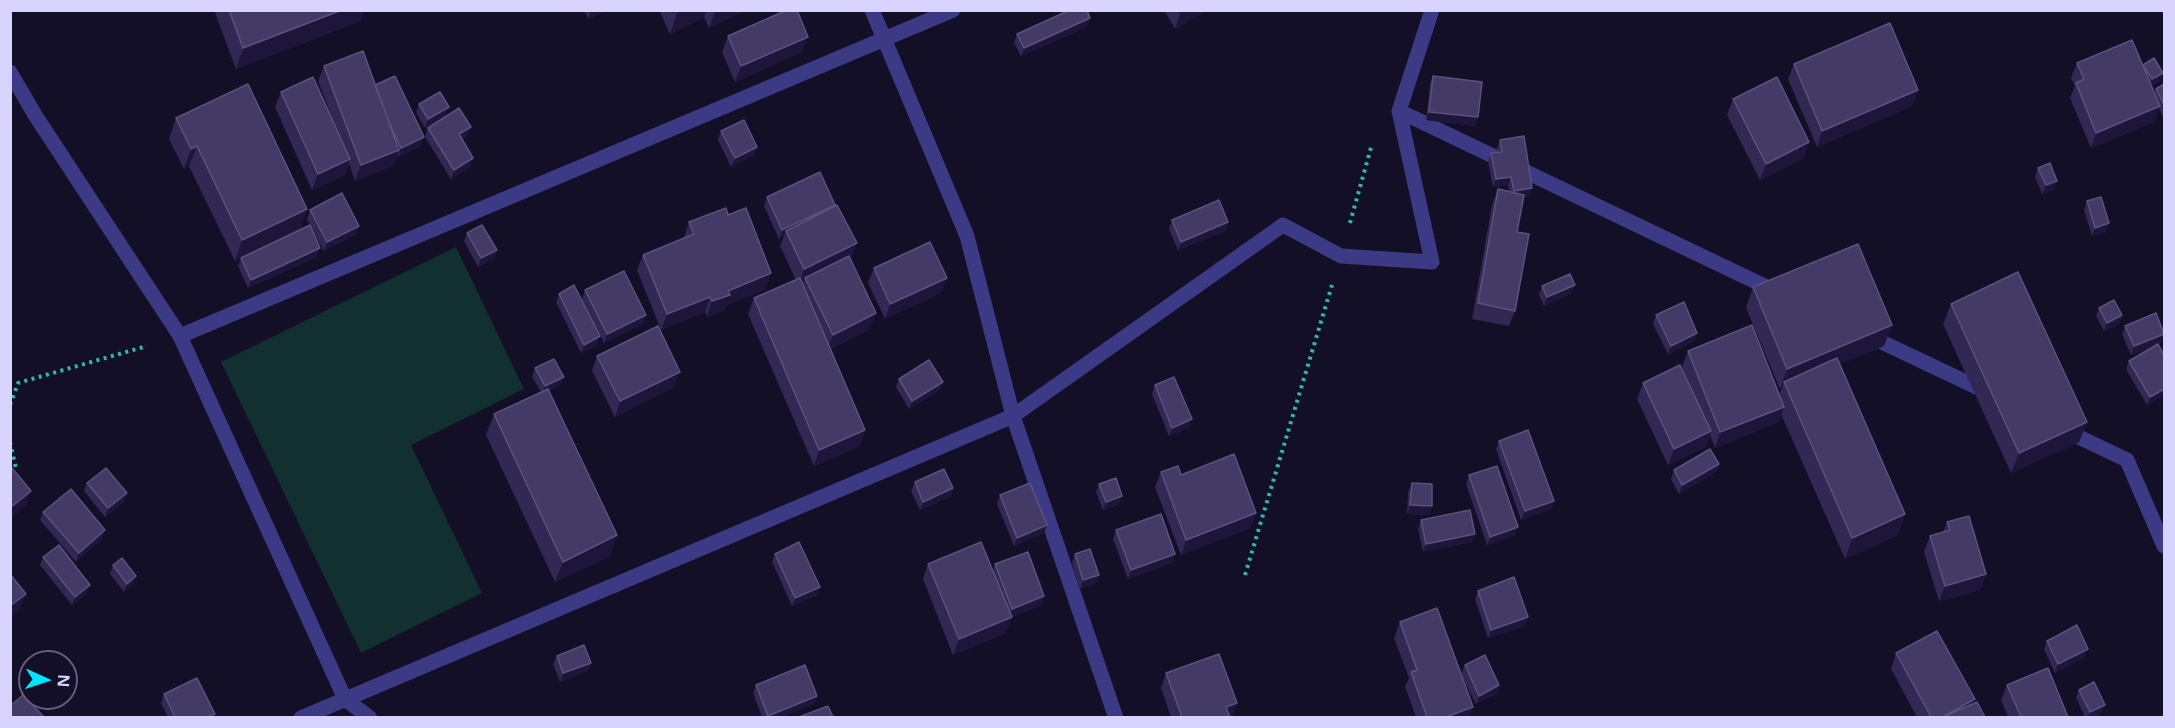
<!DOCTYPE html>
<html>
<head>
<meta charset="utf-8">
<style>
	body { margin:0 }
	#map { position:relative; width:2175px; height:728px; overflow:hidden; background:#130f26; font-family:"Noto Sans",sans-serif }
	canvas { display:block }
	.frame { position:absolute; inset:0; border:12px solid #d9d4ff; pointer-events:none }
	.north { position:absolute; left:18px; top:650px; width:60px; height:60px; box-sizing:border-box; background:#130f26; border:2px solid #625e7d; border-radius:50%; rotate:93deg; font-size:16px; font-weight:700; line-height:24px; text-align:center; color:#d9d4ff }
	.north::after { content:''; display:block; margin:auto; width:21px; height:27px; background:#00e5ff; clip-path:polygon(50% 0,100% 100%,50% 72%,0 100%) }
</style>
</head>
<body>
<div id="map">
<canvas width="2175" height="728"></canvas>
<div class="frame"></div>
<div class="north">N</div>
</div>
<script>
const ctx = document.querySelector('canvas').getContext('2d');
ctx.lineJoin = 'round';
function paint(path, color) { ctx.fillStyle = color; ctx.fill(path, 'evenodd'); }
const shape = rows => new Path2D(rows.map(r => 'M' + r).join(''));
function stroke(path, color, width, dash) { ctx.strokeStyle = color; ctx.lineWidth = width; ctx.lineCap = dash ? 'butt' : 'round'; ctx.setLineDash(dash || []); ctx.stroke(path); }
paint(shape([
	[456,247,524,389,411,445,482,593,361,653,221,362]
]), '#12302f');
stroke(shape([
	[1350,223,1372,144],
	[10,405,18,383,147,346],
	[10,442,16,469],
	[1245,575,1332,285]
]), '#2fb8b0', 4, [3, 4.5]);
stroke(shape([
	[872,10,967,236,1013,416,1116,718],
	[10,72,35,115,180,336,345,699,370,718],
	[1399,111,1777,292],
	[1867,335,1989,393],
	[180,336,953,10],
	[2064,430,2127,460,2164,546],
	[301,718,1013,416,1283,225,1341,256,1432,262,1399,111,1432,10]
]), '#3d3a85', 15);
paint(shape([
	[214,10,364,10,360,21,236,69],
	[584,10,607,10,588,19],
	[659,10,746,10,709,28,704,17,670,34],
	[1164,10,1207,10,1175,29],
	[1087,27,1021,56,1014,43,1017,34],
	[728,36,802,52,735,82,722,52],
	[2077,63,2143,66,2160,81,2151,86,2154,93,2156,89,2164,84,2164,119,2159,108,2154,122,2091,148,2070,98,2075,86,2071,78],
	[1794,64,1918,90,1912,106,1817,147,1788,79],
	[324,66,375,85,421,146,398,157,397,155,393,166,355,181,349,163,345,175,312,190,275,107,281,92,332,117,318,81],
	[1433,76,1475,126,1426,120,1430,84],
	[1733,99,1804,158,1760,180,1727,115],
	[419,104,446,116,425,128,416,112],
	[176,118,307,209,300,230,317,257,248,288,238,266,241,258,235,261,189,166,184,169,169,139],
	[471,127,467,135,462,139,470,167,451,179,425,137,428,128],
	[721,131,757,147,754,155,731,167,718,140],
	[1500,140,1529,196,1523,197,1517,232,1515,311,1509,326,1472,319,1492,205,1498,189,1509,192,1508,185,1493,187,1488,162,1491,153,1498,152,1497,148],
	[2038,168,2057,181,2054,189,2042,194,2035,177],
	[767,197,835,205,834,207,851,259,850,259,870,329,830,349,860,446,814,466,748,314,754,298,796,280,780,246,784,236,779,239,764,206],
	[2087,201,2106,232,2092,236,2084,210],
	[310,210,359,226,356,234,324,251,307,219],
	[728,215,766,289,727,305,725,310,707,317,705,312,661,330,637,270,643,255,684,238,689,222],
	[1172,220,1228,222,1225,231,1178,250,1169,229],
	[467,233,497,250,494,258,478,267,464,241],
	[874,268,941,293,885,319,868,283],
	[1542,286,1572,293,1544,306,1539,295],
	[1753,287,1884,346,1840,364,1905,514,1898,535,1845,559,1781,414,1779,422,1715,448,1710,435,1706,447,1668,465,1637,399,1643,383,1690,385,1682,367,1688,351,1779,395,1782,388,1780,389,1746,308],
	[585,290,646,315,643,324,604,343,582,299],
	[559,294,597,345,581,353,556,302],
	[1951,304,2087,422,2079,442,2011,473,1943,324],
	[2099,308,2122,315,2119,324,2104,331,2096,316],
	[1656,315,1697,333,1694,341,1668,354,1653,324],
	[2125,326,2161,343,2158,344,2164,355,2164,395,2147,405,2126,369,2129,361,2157,345,2131,355,2122,334],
	[597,356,674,387,615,417,592,371],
	[535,368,560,385,549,391,610,556,555,582,486,435,494,414,541,392,532,377],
	[899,379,943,382,940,390,909,409,896,387],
	[1155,385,1189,427,1169,436,1152,394],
	[1499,441,1554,501,1551,509,1521,520,1496,449],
	[1719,464,1716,472,1679,494,1671,479,1674,470],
	[1161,472,1181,475,1256,513,1250,528,1181,555,1155,487],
	[1469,475,1515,535,1487,545,1466,484],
	[915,482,953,488,950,497,920,510,911,491],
	[87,483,124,502,105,517,84,491],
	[1412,483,1432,506,1429,515,1407,514,1408,492],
	[1099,484,1119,504,1103,510,1096,492],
	[1000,495,1044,533,1014,546,997,504],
	[43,512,102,539,76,562,40,520],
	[1421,520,1472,542,1423,552,1418,529],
	[1947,522,1986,574,1980,590,1939,601,1924,552,1930,536,1943,532],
	[1116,530,1175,554,1172,563,1128,579,1113,539],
	[775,554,820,587,817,595,792,606,772,562],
	[1075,554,1099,575,1096,583,1080,589,1072,563],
	[43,557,87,593,72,605,40,565],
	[928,564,993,571,995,564,1041,605,1012,617,1006,633,953,655,923,579],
	[113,565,136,576,133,584,124,592,110,574],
	[1478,591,1525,626,1488,638,1475,599],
	[1400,622,1469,717,1416,717,1405,687,1409,678,1394,638],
	[2047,641,2085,657,2055,673,2044,649],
	[1896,653,1974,703,1985,717,1917,717,1891,669],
	[557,656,591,663,587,671,560,682,553,664],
	[1465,665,1499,685,1496,694,1476,704,1461,674],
	[1166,673,1237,703,1231,717,1171,717,1161,688],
	[756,685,817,696,814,704,781,717,762,717,753,693],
	[2007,685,2068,717,2008,717,2001,700],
	[2079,690,2105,705,2102,713,2094,717,2085,717,2076,698],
	[164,694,215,714,214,717,168,717,161,703]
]), '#312854');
paint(shape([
	[342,10,364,10,360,21,236,69,243,48],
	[591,10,607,10,588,19],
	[683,10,707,10,704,17,670,34,677,13],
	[715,10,746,10,709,28],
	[1185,10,1207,10,1175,29,1180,13],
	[1090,18,1087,27,1021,56,1024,48],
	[808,37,802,52,735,82,741,66],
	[2163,73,2160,81,2149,88,2152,79],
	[1918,90,1912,106,1817,147,1822,131],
	[2160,106,2154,122,2091,148,2096,133],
	[449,107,446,116,425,128,428,119],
	[1429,112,1478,117,1475,126,1426,120],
	[471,127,467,135,456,142,459,134],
	[424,137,421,146,398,157,401,148],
	[1809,142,1804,158,1760,180,1766,164],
	[197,146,189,166,184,169,191,149],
	[757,147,754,155,731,167,735,158],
	[399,150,393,166,355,181,361,165],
	[473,158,470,167,451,179,454,170],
	[350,159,345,175,312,190,318,174],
	[1511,177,1508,185,1493,187,1496,179],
	[2057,181,2054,189,2042,194,2046,185],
	[1532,188,1529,196,1511,200,1514,191],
	[835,205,832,213,786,231,784,236,779,239,782,230],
	[307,209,300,230,235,261,242,240],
	[1228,222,1225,231,1178,250,1181,242],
	[2109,223,2106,232,2092,236,2095,228],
	[359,226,356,234,324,251,327,242],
	[857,243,851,259,807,281,805,278,804,282,799,285,804,269],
	[320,248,317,257,248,288,251,280],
	[497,250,494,258,478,267,481,258],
	[771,273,766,289,727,305,725,310,707,317,712,301,728,291],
	[947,278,941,293,885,319,890,304],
	[1575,285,1572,293,1544,306,1547,297],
	[710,297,705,312,661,330,667,314],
	[876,313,870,329,827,350,833,335],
	[646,315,643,324,604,343,607,334],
	[2122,315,2119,324,2104,331,2107,323],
	[1892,325,1884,346,1786,387,1784,382,1782,388,1780,389,1787,369],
	[1697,333,1694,341,1668,354,1671,346],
	[2164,334,2161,343,2131,355,2134,346],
	[600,336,597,345,581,353,584,345],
	[680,372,674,387,615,417,620,401],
	[564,377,560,385,542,395,545,386],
	[943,382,940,390,909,409,912,401],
	[2164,389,2164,395,2147,405,2150,397],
	[1784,407,1779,422,1715,448,1720,432],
	[1192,419,1189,427,1169,436,1172,428],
	[2087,422,2079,442,2011,473,2019,453],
	[865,430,860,446,814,466,819,450],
	[1711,431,1706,447,1668,465,1674,449],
	[1719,464,1716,472,1679,494,1682,485],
	[953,488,950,497,920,510,923,502],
	[31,491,25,506,10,519,10,508],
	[127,493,124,502,105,517,108,508],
	[1122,496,1119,504,1103,510,1106,502],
	[1554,501,1551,509,1521,520,1525,511],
	[1410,505,1432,506,1429,515,1407,514],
	[1256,513,1250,528,1181,555,1186,540],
	[1905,514,1898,535,1845,559,1852,538],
	[1047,525,1044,533,1014,546,1017,538],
	[1518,527,1515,535,1487,545,1490,537],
	[105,530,102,539,76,562,79,553],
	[1475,534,1472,542,1423,552,1426,544],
	[617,535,610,556,555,582,563,562],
	[1175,554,1172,563,1128,579,1131,570],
	[1986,574,1980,590,1939,601,1945,586],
	[1099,575,1096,583,1080,589,1083,580],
	[136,576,133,584,124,592,127,584],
	[90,585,87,593,72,605,75,597],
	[820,587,817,595,792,606,795,598],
	[26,594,20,610,11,617,10,618,10,606],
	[1044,596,1041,605,1009,618,1012,609],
	[1012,617,1006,633,953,655,959,639],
	[1528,617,1525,626,1488,638,1491,630],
	[2088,649,2085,657,2055,673,2058,664],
	[591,663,587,671,560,682,563,673],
	[1499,685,1496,694,1476,704,1479,696],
	[817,696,814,704,781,717,767,717,768,716],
	[1975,699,1969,715,1943,717],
	[1237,703,1231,717,1222,717,1226,707],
	[2105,705,2102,713,2094,717,2088,717,2090,712],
	[1473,707,1469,717,1446,717]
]), '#1d163a');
const building = shape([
	[229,10,342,10,243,48,229,10],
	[787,10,797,10,808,37,741,66,728,36,787,10],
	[1070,10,1087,10,1090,18,1024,48,1017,34,1070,10],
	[1890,23,1918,90,1822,131,1794,64,1890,23],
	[2132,40,2160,106,2096,133,2076,83,2084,79,2077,63,2132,40],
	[363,51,399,150,361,165,324,66,363,51],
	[2154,58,2163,73,2152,79,2143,65,2154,58],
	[395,76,424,137,401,148,389,122,375,85,395,76],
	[1433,76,1482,82,1478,117,1429,112,1433,76],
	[313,77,350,159,318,174,281,92,313,77],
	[1777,77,1809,142,1766,164,1733,99,1777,77],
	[248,84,307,209,242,240,197,146,191,149,176,118,248,84],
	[2164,84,2164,105,2156,89,2164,84],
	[440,92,449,107,428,119,419,104,440,92],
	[459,108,471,127,459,134,473,158,454,170,428,128,459,108],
	[744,120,757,147,735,158,721,131,744,120],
	[1524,136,1532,188,1514,191,1511,177,1496,179,1491,153,1502,152,1500,140,1524,136],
	[2050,163,2057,181,2046,185,2038,168,2050,163],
	[820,172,835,205,782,230,767,197,820,172],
	[1498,189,1524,195,1517,232,1529,234,1515,311,1478,303,1498,189],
	[342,193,359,226,327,242,310,210,342,193],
	[2101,197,2109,223,2095,228,2087,201,2101,197],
	[1219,200,1228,222,1181,242,1172,220,1219,200],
	[837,205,857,243,804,269,786,231,837,205],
	[726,208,728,215,746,208,771,273,728,291,730,295,712,301,710,297,667,314,643,255,694,234,689,222,726,208],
	[310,225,320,248,251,280,241,258,310,225],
	[482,225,497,250,481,258,467,233,482,225],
	[930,242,947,278,890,304,874,268,930,242],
	[1858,244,1892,325,1787,369,1753,287,1858,244],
	[849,256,876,313,833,335,805,278,849,256],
	[624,271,646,315,607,334,585,290,624,271],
	[2018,272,2087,422,2019,453,1951,304,2018,272],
	[1570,274,1575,285,1547,297,1542,286,1570,274],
	[800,278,865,430,819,450,754,298,800,278],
	[574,285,600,336,584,345,559,294,574,285],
	[2114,300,2122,315,2107,323,2099,308,2114,300],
	[1684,302,1697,333,1671,346,1656,315,1684,302],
	[2156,313,2164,334,2134,346,2125,326,2156,313],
	[1752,325,1784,407,1720,432,1688,351,1752,325],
	[658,326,680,372,620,401,597,356,658,326],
	[2158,344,2164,355,2164,389,2150,397,2129,361,2158,344],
	[1837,358,1905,514,1852,538,1784,382,1837,358],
	[554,359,564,377,545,386,535,368,554,359],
	[929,360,943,382,912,401,899,379,929,360],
	[1680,365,1711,431,1674,449,1643,383,1680,365],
	[1174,377,1192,419,1172,428,1155,385,1174,377],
	[548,389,617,535,563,562,494,414,548,389],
	[1528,430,1554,501,1525,511,1499,441,1528,430],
	[1710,449,1719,464,1682,485,1674,470,1710,449],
	[1234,454,1256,513,1186,540,1161,472,1178,466,1181,475,1234,454],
	[1497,466,1518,527,1490,537,1469,475,1497,466],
	[12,468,31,491,10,508,10,470,12,468],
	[106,468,127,493,108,508,87,483,106,468],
	[944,469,953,488,923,502,915,482,944,469],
	[1116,478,1122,496,1106,502,1099,484,1116,478],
	[1030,483,1047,525,1017,538,1000,495,1030,483],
	[1412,483,1432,484,1432,506,1410,505,1412,483],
	[71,489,105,530,79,553,43,512,71,489],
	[1470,510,1475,534,1426,544,1421,520,1470,510],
	[1161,514,1175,554,1131,570,1116,530,1161,514],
	[1969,516,1986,574,1945,586,1930,536,1950,530,1947,522,1969,516],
	[799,542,820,587,795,598,775,554,799,542],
	[981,542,1012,617,959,639,928,564,981,542],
	[59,545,90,585,75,597,43,557,59,545],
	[1090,549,1099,575,1083,580,1075,554,1090,549],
	[1028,552,1044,596,1012,609,995,564,1028,552],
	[122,558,136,576,127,584,113,565,122,558],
	[10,574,26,594,10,606,10,574],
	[1514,577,1528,617,1491,630,1478,591,1514,577],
	[1437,608,1473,707,1446,717,1427,717,1411,672,1417,670,1400,622,1437,608],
	[2077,625,2088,649,2058,664,2047,641,2077,625],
	[1937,631,1975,699,1943,717,1931,717,1896,653,1937,631],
	[584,645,591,663,563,673,557,656,584,645],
	[1219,654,1237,703,1226,707,1230,717,1182,717,1166,673,1219,654],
	[1485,655,1499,685,1479,696,1465,665,1485,655],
	[805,665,817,696,768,716,756,685,805,665],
	[2048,668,2068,717,2021,717,2007,685,2048,668],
	[197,678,215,714,208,717,175,717,164,694,197,678],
	[2094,682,2105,705,2090,712,2079,690,2094,682],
	[23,695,44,717,12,717,10,716,10,706,23,695],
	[1977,702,1985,717,1943,717,1977,702],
	[828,706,833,717,799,717,828,706]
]);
paint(building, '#433a66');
stroke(building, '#5a527e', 1.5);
</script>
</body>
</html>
